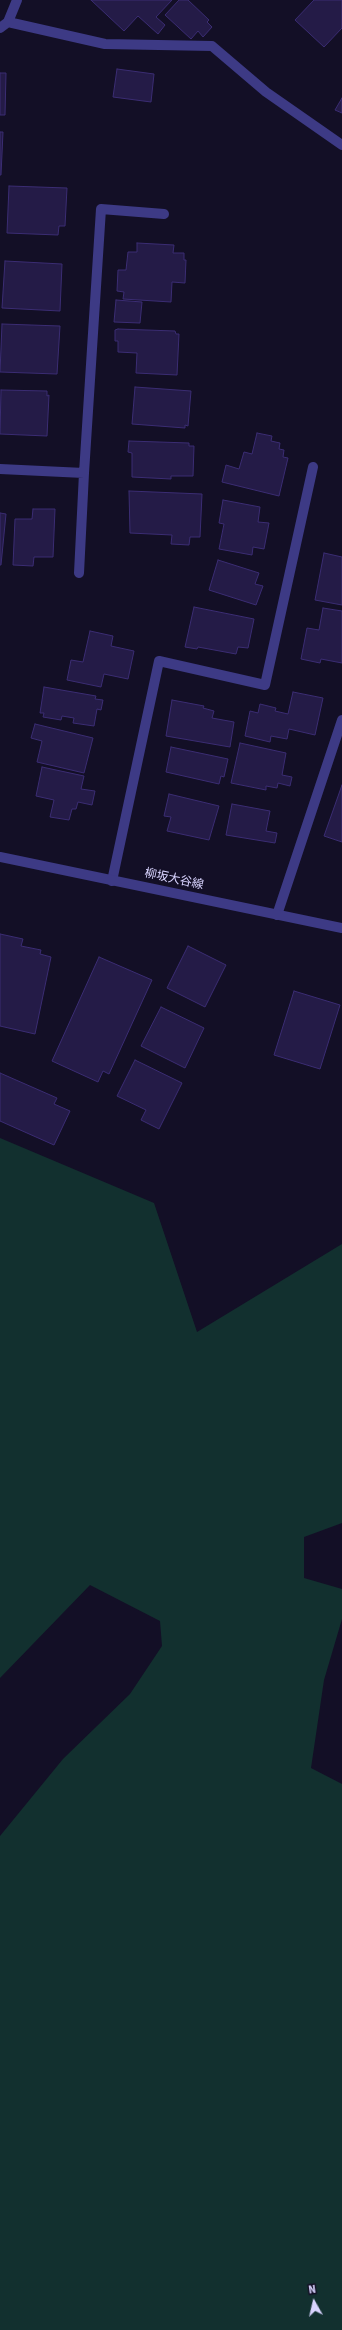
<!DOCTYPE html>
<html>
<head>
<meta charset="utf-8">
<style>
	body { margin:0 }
	#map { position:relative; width:342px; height:2330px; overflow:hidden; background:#130f26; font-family:"Source Sans 3",sans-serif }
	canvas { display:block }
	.north { position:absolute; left:294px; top:2282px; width:40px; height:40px; -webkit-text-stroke:3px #130f26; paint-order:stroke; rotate:352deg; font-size:11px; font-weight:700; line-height:16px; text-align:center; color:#d9d4ff }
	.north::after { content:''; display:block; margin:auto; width:14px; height:18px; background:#d9d4ff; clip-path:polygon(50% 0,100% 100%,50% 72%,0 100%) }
</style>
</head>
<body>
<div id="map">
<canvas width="342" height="2330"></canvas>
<div class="north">N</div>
</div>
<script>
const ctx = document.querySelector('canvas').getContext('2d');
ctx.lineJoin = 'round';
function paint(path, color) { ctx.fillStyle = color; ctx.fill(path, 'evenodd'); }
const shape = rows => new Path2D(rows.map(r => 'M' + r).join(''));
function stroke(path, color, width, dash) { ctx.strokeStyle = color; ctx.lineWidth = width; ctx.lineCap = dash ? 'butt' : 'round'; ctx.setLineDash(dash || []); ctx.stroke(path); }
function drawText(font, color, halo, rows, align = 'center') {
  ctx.font = font + ' "Source Sans 3","Noto Sans JP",sans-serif'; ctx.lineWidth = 4; ctx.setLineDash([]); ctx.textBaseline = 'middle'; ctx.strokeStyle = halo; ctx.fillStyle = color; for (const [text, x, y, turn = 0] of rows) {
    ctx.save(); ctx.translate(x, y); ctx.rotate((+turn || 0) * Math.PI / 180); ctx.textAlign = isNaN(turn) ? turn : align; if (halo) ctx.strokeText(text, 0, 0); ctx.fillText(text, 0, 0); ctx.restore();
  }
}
paint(shape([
	[0,1138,154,1203,197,1332,342,1244,342,1523,304,1537,304,1578,342,1589,342,1619,324,1680,311,1768,342,1784,342,2330,0,2330,0,1836,63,1759,130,1694,162,1646,160,1621,90,1585,0,1678]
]), '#12302f');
const building = shape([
	[91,0,172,0,156,17,165,25,158,34,138,16,124,31,91,0],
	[179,0,188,0,209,20,207,22,212,27,203,37,198,31,191,39,165,15,179,0],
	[314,0,342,0,342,28,324,47,295,20,314,0],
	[117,69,154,74,151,102,113,97,117,69],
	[0,73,6,73,5,115,0,115,0,73],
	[342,98,342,113,335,110,342,98],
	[0,132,3,132,1,175,0,175,0,132],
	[9,186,67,188,65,226,59,226,58,235,7,233,9,186],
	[137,243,174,245,173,253,184,253,184,260,186,260,185,283,172,282,171,302,123,299,124,292,117,291,118,270,126,270,128,252,137,252,137,243],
	[5,261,62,264,60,311,2,308,5,261],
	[116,300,142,302,140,323,114,322,116,300],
	[2,324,60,326,57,374,0,372,2,324],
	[118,329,175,331,176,334,179,334,177,375,136,373,137,353,118,352,118,341,115,341,115,330,118,329],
	[135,387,191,391,188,426,185,425,185,428,132,424,135,387],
	[1,390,47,391,47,396,49,395,47,436,0,434,1,390],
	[257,433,272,436,271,441,280,443,279,449,284,450,283,457,288,458,279,496,222,482,226,465,239,469,244,452,252,454,257,433],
	[129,441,189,443,189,446,194,446,193,476,171,476,171,479,132,477,132,453,128,452,129,441],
	[129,491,202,494,200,537,190,537,189,545,171,544,172,535,130,533,129,491],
	[223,500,260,507,258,522,269,523,264,549,253,547,252,555,219,549,224,524,219,523,223,500],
	[33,509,55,509,53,557,34,557,33,566,13,565,15,519,32,519,33,509],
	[0,513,6,514,1,565,0,565,0,513],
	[324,553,342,557,342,605,315,600,324,553],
	[218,560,259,573,255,584,263,586,256,605,209,590,218,560],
	[194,607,254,619,248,648,238,647,236,654,198,647,197,649,185,647,194,607],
	[323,608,342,611,342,663,321,659,320,663,301,659,307,628,319,630,323,608],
	[90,631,113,636,111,646,134,651,128,679,104,674,101,687,67,680,71,660,83,662,90,631],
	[44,687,96,696,95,699,103,700,101,710,97,709,94,726,73,723,74,718,62,716,61,720,43,717,44,713,40,713,44,687],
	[293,692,323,698,315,735,289,729,287,739,271,736,270,742,245,736,250,711,258,713,260,704,276,708,275,711,288,714,293,692],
	[172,700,204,706,203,708,214,711,212,718,234,722,230,747,166,736,172,700],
	[35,724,93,738,84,773,37,762,42,741,31,738,35,724],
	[240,743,286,753,282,775,292,777,290,786,278,783,277,788,266,786,266,790,231,783,240,743],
	[171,747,228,759,224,777,221,776,219,784,166,772,171,747],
	[42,767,84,776,81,789,95,791,92,805,78,802,76,809,72,809,69,820,50,817,54,800,36,796,42,767],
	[342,785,342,842,324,836,342,785],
	[169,794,219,806,209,840,167,831,171,817,164,816,169,794],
	[232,804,270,811,266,831,277,833,275,843,226,835,232,804],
	[0,934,23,939,21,946,41,950,40,954,51,957,35,1034,0,1026,0,934],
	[188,946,226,965,205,1007,167,988,188,946],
	[99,957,152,980,109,1074,103,1071,98,1082,52,1061,99,957],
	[294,991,340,1005,320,1069,274,1055,294,991],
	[161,1007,204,1028,185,1068,141,1046,161,1007],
	[135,1060,182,1083,159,1129,141,1120,146,1110,117,1096,135,1060],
	[0,1073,57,1098,54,1104,70,1111,54,1145,0,1121,0,1073]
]);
paint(building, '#241b47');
stroke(building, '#3b2d73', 1);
stroke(shape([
	[8,22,105,44,212,46,266,92,342,145],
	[0,28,8,22,17,0],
	[0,469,84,473,101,209,164,214],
	[79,573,84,473],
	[112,881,159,661,265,685,313,467],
	[277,915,342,720]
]), '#3d3a85', 10);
stroke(shape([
	[0,857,342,928]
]), '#3d3a85', 10);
drawText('12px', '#d9d4ff', '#130f26', [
	["柳坂大谷線",174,880,12]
]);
</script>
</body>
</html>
